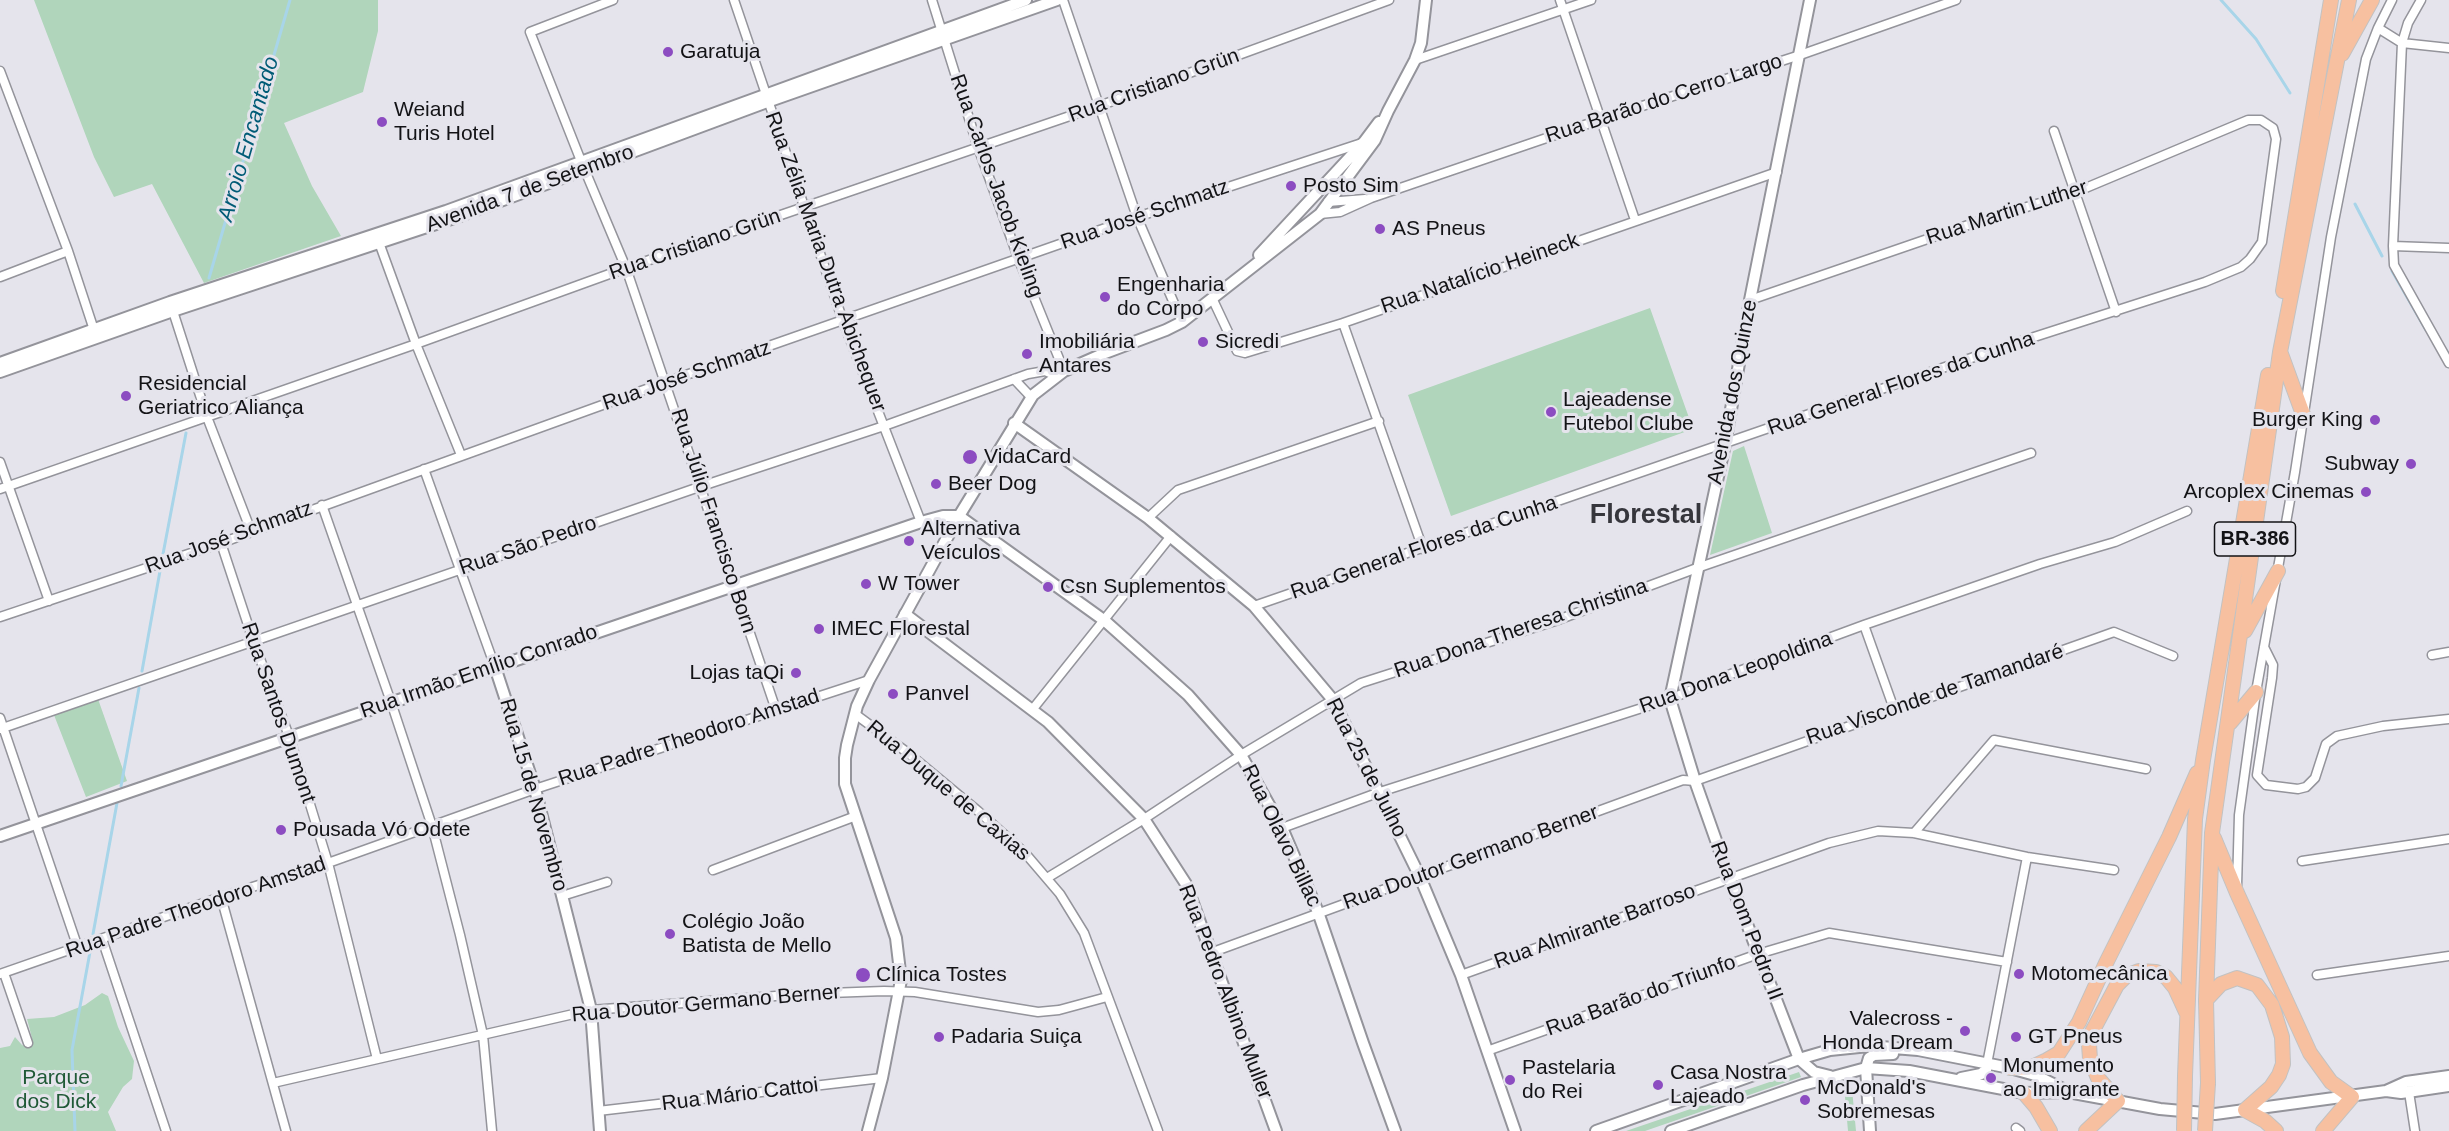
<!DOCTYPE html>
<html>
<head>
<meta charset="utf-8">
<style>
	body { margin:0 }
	canvas { display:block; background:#e5e4ec }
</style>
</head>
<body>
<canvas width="2449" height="1131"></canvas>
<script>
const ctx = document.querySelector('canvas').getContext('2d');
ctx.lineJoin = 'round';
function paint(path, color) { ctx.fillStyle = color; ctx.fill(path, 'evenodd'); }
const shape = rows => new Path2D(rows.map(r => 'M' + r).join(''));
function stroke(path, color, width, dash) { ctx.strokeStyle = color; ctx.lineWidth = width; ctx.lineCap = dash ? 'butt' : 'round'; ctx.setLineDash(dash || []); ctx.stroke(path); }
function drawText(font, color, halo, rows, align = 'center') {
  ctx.font = font + ' Helvetica,sans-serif'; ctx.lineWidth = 6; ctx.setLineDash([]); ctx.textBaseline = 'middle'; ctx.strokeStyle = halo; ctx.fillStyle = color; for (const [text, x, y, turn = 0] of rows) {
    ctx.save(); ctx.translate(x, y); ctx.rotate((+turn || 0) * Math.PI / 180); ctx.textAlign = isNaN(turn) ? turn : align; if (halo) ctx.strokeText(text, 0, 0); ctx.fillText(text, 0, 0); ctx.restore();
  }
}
paint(shape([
	[34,0,378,0,378,31,363,92,284,123,312,186,341,236,204,283,152,184,114,197,94,157],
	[1650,308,1693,429,1451,516,1408,395],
	[1744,446,1772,533,1710,555,1733,451],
	[98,699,127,781,86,797,54,715],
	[102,993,108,996,118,1027,134,1061,132,1079,123,1087,108,1112,116,1131,0,1131,0,1048,10,1046,15,1037,22,1045,28,1047,31,1045,32,1038,27,1019,54,1017,85,1005],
	[1799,1072,1801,1077,1645,1131,1626,1131],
	[1848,1084,1852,1089,1856,1131,1848,1131,1844,1086]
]), '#b0d5bb');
stroke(shape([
	[2221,0,2256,39,2290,93],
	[2355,204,2382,256],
	[2392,271,2426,330],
	[209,278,290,0],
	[163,554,186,433],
	[142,671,160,571],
	[121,786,139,688],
	[93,934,117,803],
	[75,1131,72,1050,90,952]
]), '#a8d5e9', 3);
const minor = shape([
	[613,0,530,32,581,161,626,268,776,710],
	[734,0,843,321,921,522],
	[932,0,978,147,1019,260,1064,371],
	[1063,0,1137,217,1182,322],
	[1560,0,1635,220],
	[2421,0,2408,23,2402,43,2393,246,2394,265,2449,363],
	[2378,28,2402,43,2449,48],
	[1415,60,1591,0],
	[0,71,68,251,95,333],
	[2054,131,2116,312],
	[1328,202,1365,199],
	[1320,214,1340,212,1371,198,1602,119,1800,55,1956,0],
	[377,237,416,344,461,455],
	[2393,246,2449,248],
	[0,277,68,251],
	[1213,300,1237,351,1245,353,1343,323,1777,172],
	[171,305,207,417,251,531],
	[1343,323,1423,549],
	[1014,379,1031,397],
	[0,462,49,601],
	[424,469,495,667],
	[0,489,416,344,626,268,1099,106,1389,0],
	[322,505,391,702,432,826,460,935,483,1035,492,1131],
	[1148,518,1178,490,1379,421],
	[221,543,253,640,290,739,328,863,377,1059],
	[1254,606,2003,347,2205,282,2241,267,2250,259,2262,242,2276,139,2273,128,2261,120,2248,120,2076,192,1974,223,1750,300],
	[0,617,221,543,666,382,1137,217,1365,142],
	[1864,625,1894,709],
	[2264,647,2273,665,2272,678,2257,775,2266,785,2298,789,2306,787,2315,778,2326,744,2337,736,2383,726,2449,719],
	[2432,655,2449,652],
	[1032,710,1171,536],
	[855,714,908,753,978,811,1025,853,1060,894,1084,933,1158,1131],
	[0,718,78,948],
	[0,729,702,486,884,426,1028,374,1045,371,1057,376],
	[1282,828,1380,792,1670,699,1731,674,1864,625,2040,564,2115,542,2187,511],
	[1914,833,1994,740,2146,769],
	[2302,861,2449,839],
	[713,870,856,816],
	[1047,878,1144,819,1241,755,1361,683,1555,621,1697,568,2031,453],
	[2237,886,2239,815,2256,692,2295,472,2331,237,2366,59,2378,28,2392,0],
	[562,896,607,882],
	[221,897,286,1131],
	[102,939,166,1131],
	[1213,952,1683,780,1695,781,2114,632,2173,656],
	[4,973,28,1043],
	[0,974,221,897,328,863,535,789,869,680],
	[1461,975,1829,843,1878,831,1914,833,2027,857,2114,870],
	[2317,975,2449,956],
	[1487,1051,1758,954,1829,933,2007,962],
	[1987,1064,2027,857],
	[273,1083,591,1010,802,994,884,991,915,992,1038,1012,1059,1010,1107,997],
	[2409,1092,2415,1131],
	[598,1111,882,1078],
	[2016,1128,2020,1131]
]);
const tertiary = shape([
	[1014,423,1148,518,1254,606,1333,700,1420,877,1461,975,1515,1131],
	[905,614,1048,722,1144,819,1186,884,1276,1131],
	[495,667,535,789,591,1010,600,1131],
	[0,836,921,522,943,516,959,516,1105,621,1188,695,1241,755,1282,828,1318,912,1363,1043,1395,1131],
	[1799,1059,1730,880,1695,781,1670,699,1725,444,1750,300,1810,0],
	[1866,1068,1870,1131]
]);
const secondary = shape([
	[1259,255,1364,142,1379,122],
	[0,363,170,302,446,211,1026,0],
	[0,372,173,311,460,216,767,102,1057,0],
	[1799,1059,1814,1072,1830,1076],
	[1866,1068,1869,1058,1874,1055,1893,1054],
	[1961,1078,1981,1074,1986,1070,1987,1064],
	[2386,1091,2406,1082,2449,1076],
	[868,1131,882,1078,901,980,896,938,845,784,845,758,847,745,857,706,869,680,959,516,1033,395,1064,371,1105,353,1166,330,1182,322,1320,214,1375,140,1388,111,1415,60,1421,43,1426,0],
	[1596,1131,1799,1059,1830,1050,1869,1046,1918,1050,2010,1068,2035,1075,2067,1091],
	[1671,1131,1803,1085,1866,1068,1909,1071,2024,1093,2068,1092,2160,1109,2215,1114,2386,1091,2401,1093,2449,1086]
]);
const trunk = shape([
	[2342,54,2372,0],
	[2283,291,2331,0],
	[2281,354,2304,417],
	[2245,631,2278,571],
	[2230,723,2256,692],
	[2214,838,2237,893,2310,1053,2331,1082,2352,1097,2323,1131],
	[2206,1000,2221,984,2237,978,2257,985,2272,1005,2282,1037,2283,1064,2279,1075,2271,1087,2245,1110,2265,1121,2276,1131],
	[2010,1068,2032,1067,2047,1060,2059,1053,2079,1022,2106,963,2169,837,2197,773],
	[2185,1076,2195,819,2203,760,2268,375],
	[2208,1083,2206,1000,2212,833,2280,352,2349,0],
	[2024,1093,2036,1107,2050,1131],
	[2086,1131,2118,1101,2098,1078,2090,1059,2089,1044,2092,1032,2117,985,2126,976,2139,971,2156,972,2166,977,2175,988,2186,1012]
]);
stroke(minor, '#94949b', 11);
stroke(tertiary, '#94949b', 14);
stroke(secondary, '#94949b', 14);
stroke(trunk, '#c2c2c2', 16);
stroke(minor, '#fff', 8);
stroke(tertiary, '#fff', 10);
stroke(secondary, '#fff', 10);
stroke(trunk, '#f7c0a0', 14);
const trunkBridge = shape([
	[2184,1131,2185,1076],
	[2205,1131,2208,1083]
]);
stroke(trunkBridge, '#c2c2c2', 16, []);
stroke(trunkBridge, '#f7c0a0', 14);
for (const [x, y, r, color] of [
	[668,52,6,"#8c4cc1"],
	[382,122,6,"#8c4cc1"],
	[1291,186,6,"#8c4cc1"],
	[1380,229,6,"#8c4cc1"],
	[1105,297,6,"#8c4cc1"],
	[1203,342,6,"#8c4cc1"],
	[1027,354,6,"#8c4cc1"],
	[126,396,6,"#8c4cc1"],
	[1551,412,6,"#8c4cc1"],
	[2375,420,6,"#8c4cc1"],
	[970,457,8,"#8c4cc1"],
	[2411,464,6,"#8c4cc1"],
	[936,484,6,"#8c4cc1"],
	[2366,492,6,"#8c4cc1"],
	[909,541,6,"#8c4cc1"],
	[866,584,6,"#8c4cc1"],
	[1048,587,6,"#8c4cc1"],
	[819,629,6,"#8c4cc1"],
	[796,673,6,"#8c4cc1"],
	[893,694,6,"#8c4cc1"],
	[281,830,6,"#8c4cc1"],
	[670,934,6,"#8c4cc1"],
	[2019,974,6,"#8c4cc1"],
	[863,975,8,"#8c4cc1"],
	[1965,1031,6,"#8c4cc1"],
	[939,1037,6,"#8c4cc1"],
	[2016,1037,6,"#8c4cc1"],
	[1991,1078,6,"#8c4cc1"],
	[1510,1080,6,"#8c4cc1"],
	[1658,1085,6,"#8c4cc1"],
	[1805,1100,6,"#8c4cc1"]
]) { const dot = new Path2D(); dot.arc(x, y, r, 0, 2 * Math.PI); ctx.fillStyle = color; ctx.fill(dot); stroke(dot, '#e5e4ec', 2); }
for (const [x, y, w] of [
	[2255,539,81]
]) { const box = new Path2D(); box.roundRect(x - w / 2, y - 17, w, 34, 4.5); ctx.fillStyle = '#e5e4ec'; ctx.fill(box); stroke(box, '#131316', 1.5); }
drawText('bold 20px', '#131316', null, [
	["BR-386",2255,539]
]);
drawText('21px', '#131316', '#e5e4ec', [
	["Garatuja",680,52],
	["Weiand",394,110],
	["Turis Hotel",394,134],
	["Posto Sim",1303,186],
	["AS Pneus",1392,229],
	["Engenharia",1117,285],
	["do Corpo",1117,309],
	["Imobiliária",1039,342],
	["Antares",1039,366],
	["Sicredi",1215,342],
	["Residencial",138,384],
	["Geriatrico Aliança",138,408],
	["Lajeadense",1563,400],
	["Futebol Clube",1563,424],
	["Burger King",2363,420,"right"],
	["VidaCard",984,457],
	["Subway",2399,464,"right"],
	["Beer Dog",948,484],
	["Arcoplex Cinemas",2354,492,"right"],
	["Alternativa",921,529],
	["Veículos",921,553],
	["W Tower",878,584],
	["Csn Suplementos",1060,587],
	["IMEC Florestal",831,629],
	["Lojas taQi",784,673,"right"],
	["Panvel",905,694],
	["Pousada Vó Odete",293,830],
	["Colégio João",682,922],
	["Batista de Mello",682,946],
	["Motomecânica",2031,974],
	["Clínica Tostes",876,975],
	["Valecross -",1953,1019,"right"],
	["Honda Dream",1953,1043,"right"],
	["Padaria Suiça",951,1037],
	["GT Pneus",2028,1037],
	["Monumento",2003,1066],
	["ao Imigrante",2003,1090],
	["Pastelaria",1522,1068],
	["do Rei",1522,1092],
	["Casa Nostra",1670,1073],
	["Lajeado",1670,1097],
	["McDonald's",1817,1088],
	["Sobremesas",1817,1112]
], 'left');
drawText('21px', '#131316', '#e5e4ec', [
	["Rua Cristiano Grün",1154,86,-20],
	["Rua Barão do Cerro Largo",1664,99,-18],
	["Rua Carlos Jacob Kieling",996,186,70],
	["Avenida 7 de Setembro",530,189,-20],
	["Rua Martin Luther",2007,213,-18],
	["Rua José Schmatz",1145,215,-19],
	["Rua Cristiano Grün",695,245,-19],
	["Rua Zélia Maria Dutra Abichequer",825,262,70],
	["Rua Natalício Heineck",1480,274,-19],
	["Rua José Schmatz",687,376,-19],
	["Rua General Flores da Cunha",1901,384,-19],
	["Avenida dos Quinze",1733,392,-79],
	["Rua Júlio Francisco Born",713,521,72],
	["Rua José Schmatz",229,538,-20],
	["Rua São Pedro",528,546,-19],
	["Rua General Flores da Cunha",1424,548,-19],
	["Rua Dona Theresa Christina",1521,629,-19],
	["Rua Irmão Emílio Conrado",479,672,-19],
	["Rua Dona Leopoldina",1736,673,-20],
	["Rua Visconde de Tamandaré",1935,695,-19],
	["Rua Santos Dumont",278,713,71],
	["Rua Padre Theodoro Amstad",689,738,-18],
	["Rua 25 de Julho",1366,768,63],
	["Rua Duque de Caxias",948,791,40],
	["Rua 15 de Novembro",533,795,74],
	["Rua Olavo Billac",1281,836,64],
	["Rua Doutor Germano Berner",1471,858,-20],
	["Rua Padre Theodoro Amstad",196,908,-19],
	["Rua Dom Pedro II",1746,921,69],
	["Rua Almirante Barroso",1595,927,-20],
	["Rua Pedro Albino Muller",1225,992,69],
	["Rua Barão do Triunfo",1641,996,-20],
	["Rua Doutor Germano Berner",706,1004,-5],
	["Rua Mário Cattoi",740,1095,-7]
]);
drawText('21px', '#205a37', '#e5e4ec', [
	["Parque",56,1078],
	["dos Dick",56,1102]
]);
drawText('italic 22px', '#005b76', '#e5e4ec', [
	["Arroio Encantado",249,139,-74]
]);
drawText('bold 27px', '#36363c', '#e5e4ec', [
	["Florestal",1646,516]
]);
</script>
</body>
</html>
